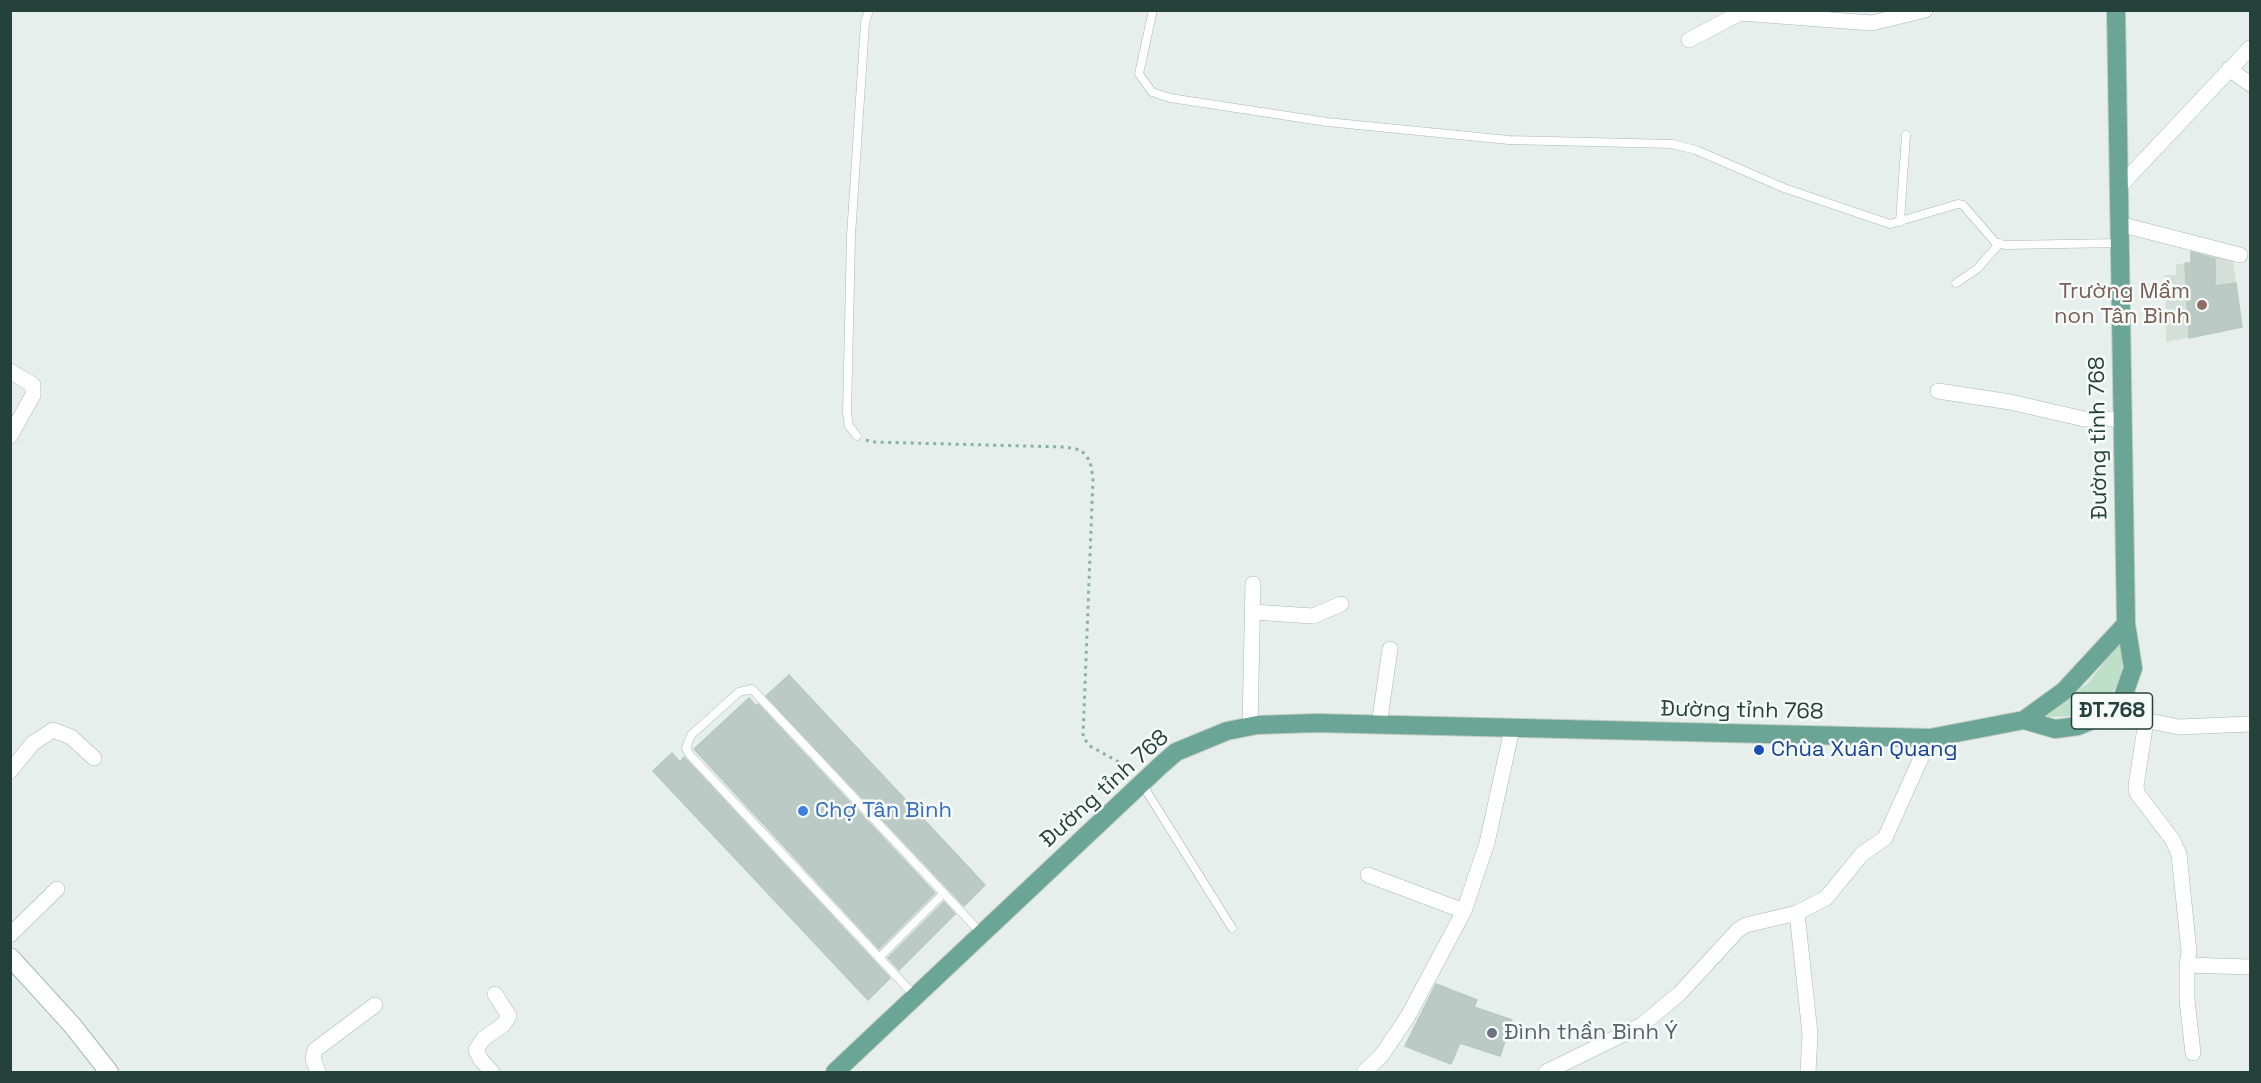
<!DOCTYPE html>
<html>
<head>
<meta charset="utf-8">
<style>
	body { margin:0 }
	#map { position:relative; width:2261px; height:1083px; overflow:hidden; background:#e6efeb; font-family:"Space Grotesk",sans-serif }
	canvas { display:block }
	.frame { position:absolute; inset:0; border:12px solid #24423a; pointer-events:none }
</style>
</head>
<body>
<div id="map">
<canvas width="2261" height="1083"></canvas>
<div class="frame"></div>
</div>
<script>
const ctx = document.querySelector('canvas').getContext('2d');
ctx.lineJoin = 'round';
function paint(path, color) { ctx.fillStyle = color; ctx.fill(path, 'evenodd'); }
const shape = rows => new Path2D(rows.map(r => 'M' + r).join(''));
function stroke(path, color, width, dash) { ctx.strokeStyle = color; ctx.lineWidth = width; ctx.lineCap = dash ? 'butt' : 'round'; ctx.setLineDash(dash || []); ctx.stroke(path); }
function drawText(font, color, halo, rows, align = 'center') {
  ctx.font = font + ' "Space Grotesk",sans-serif'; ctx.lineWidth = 5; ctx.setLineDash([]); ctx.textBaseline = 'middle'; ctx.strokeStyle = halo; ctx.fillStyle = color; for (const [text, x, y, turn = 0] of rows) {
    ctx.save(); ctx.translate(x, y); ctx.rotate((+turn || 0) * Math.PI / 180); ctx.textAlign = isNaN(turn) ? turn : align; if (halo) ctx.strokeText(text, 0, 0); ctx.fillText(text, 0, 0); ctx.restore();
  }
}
paint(shape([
	[2191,249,2233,260,2242,327,2166,342,2165,275,2176,275,2176,264,2191,263]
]), '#d4dfda');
paint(shape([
	[2120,642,2123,656,2120,680,2104,706,2077,716,2045,717,2088,683]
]), '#bfe0c8');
const building = shape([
	[2191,252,2215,259,2215,286,2236,283,2242,327,2189,338,2185,263,2191,263,2191,252],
	[789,675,985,885,964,906,766,696,789,675],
	[749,698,756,706,758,704,935,893,879,949,694,749,749,698],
	[672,753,680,762,684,757,890,978,868,1000,653,771,672,753],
	[944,902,955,914,899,970,888,958,944,902],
	[1436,984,1477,1000,1474,1007,1512,1020,1500,1056,1460,1043,1451,1064,1405,1046,1436,984]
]);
paint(building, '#bbcac4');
stroke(building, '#b8c9c2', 1.5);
const lane = shape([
	[1153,10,1139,74,1152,92,1170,98,1327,122,1509,140,1672,144,1696,150,1784,188,1890,224,1958,204,1963,205,1995,242,2005,245,2120,243],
	[1900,222,1906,135],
	[1956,283,1977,269,2000,243],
	[857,436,849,426,847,413,851,236,865,23,869,10],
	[1142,784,1232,928],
	[879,958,944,893],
	[915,996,690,755,686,748,691,735,739,692,752,689,981,933]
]);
const street = shape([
	[1689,40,1740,13,1872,23,1925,10],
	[2229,69,2250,84],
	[2119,187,2250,48],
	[2119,224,2240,255],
	[10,371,33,385,33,395,10,436],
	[1938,391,2010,402,2084,419,2122,419],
	[1253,612,1313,616,1341,604],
	[2110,713,2179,727,2250,724],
	[2146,721,2136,786,2137,793,2172,839,2179,854,2189,952,2187,965,2250,967],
	[1379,725,1390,649],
	[1250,727,1253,584],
	[10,771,33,743,53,730,71,737,94,758],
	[1368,875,1464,911,1487,843,1512,729],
	[1797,913,1810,1034,1808,1072],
	[10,935,57,889],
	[2187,965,2187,1000,2193,1053],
	[318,1072,313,1059,315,1050,375,1005],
	[492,1072,481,1060,476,1050,483,1039,503,1025,509,1016,495,994],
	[1364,1072,1381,1056,1407,1018,1464,911],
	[1546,1072,1642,1025,1680,993,1738,930,1746,925,1797,913,1826,898,1862,854,1885,838,1930,738]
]);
const secondary = shape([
	[10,957,72,1025,109,1072]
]);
const primary = shape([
	[2024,720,2055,729,2078,726,2110,713,2123,697,2133,668,2126,624],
	[835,1072,1160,766,1176,752,1227,731,1257,725,1317,723,1930,738,2024,720,2064,691,2126,624,2116,10]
]);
stroke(lane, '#a8b8b2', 9);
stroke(street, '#a8b8b2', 16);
stroke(secondary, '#a4bbb3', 20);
stroke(primary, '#c2cac8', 20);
stroke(shape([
	[866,440,872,442,1065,447,1081,450,1090,461,1093,478,1083,737,1090,746,1133,770]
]), '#86b3a5', 3, [3, 4.5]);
stroke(lane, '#fff', 8);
stroke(street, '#fff', 15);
stroke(secondary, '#fff', 18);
stroke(primary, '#6aa596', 18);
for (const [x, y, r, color] of [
	[2202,305,6,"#8d6e63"],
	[1759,750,6,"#1a4fb4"],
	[803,811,6,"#3f7fe0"],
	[1492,1033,6,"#6b7280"]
]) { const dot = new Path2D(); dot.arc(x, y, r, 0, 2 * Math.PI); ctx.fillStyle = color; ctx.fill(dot); stroke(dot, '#f7fbf9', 2); }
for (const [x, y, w] of [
	[2112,711,81]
]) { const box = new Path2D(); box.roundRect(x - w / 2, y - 18, w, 36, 4.5); ctx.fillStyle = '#f7fbf9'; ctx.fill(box); stroke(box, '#24423a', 1.5); }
drawText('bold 21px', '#24423a', null, [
	["ĐT.768",2112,711]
]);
drawText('22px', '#785e54', '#f7fbf9', [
	["Trường Mầm",2190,292],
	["non Tân Bình",2190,317]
], 'right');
drawText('22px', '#24423a', '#f7fbf9', [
	["Đường tỉnh 768",2099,438,-91],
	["Đường tỉnh 768",1742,711,1],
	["Đường tỉnh 768",1105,789,-42]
]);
drawText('22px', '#164399', '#f7fbf9', [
	["Chùa Xuân Quang",1771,750]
], 'left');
drawText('22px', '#366cbe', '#f7fbf9', [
	["Chợ Tân Bình",815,811]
], 'left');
drawText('22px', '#5b616d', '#f7fbf9', [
	["Đình thần Bình Ý",1504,1033]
], 'left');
</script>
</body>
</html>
